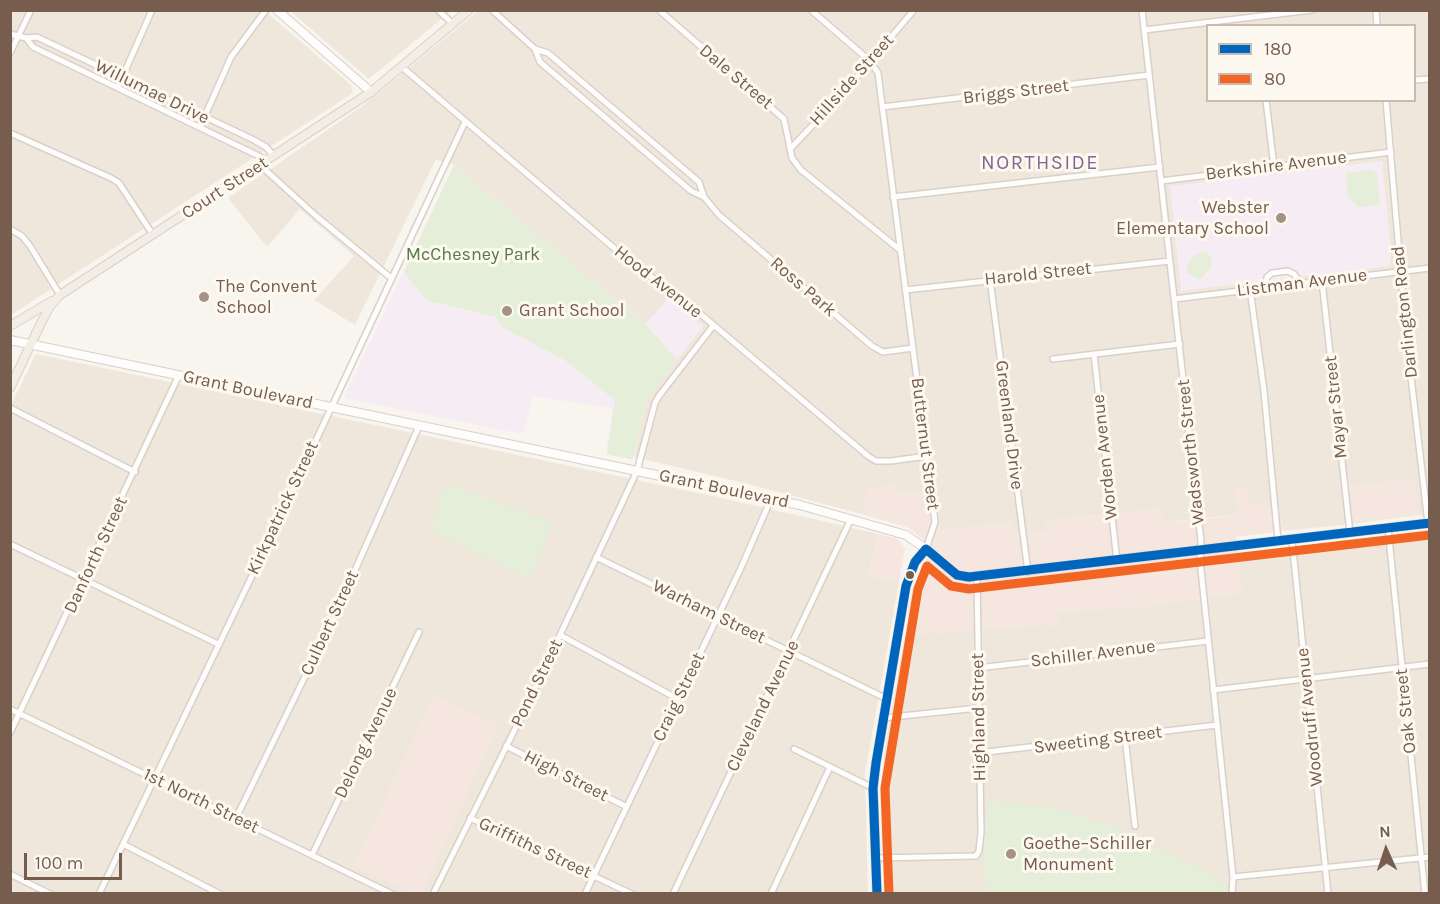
<!DOCTYPE html>
<html>
<head>
<meta charset="utf-8">
<style>
	body { margin:0 }
	#map { position:relative; width:1440px; height:904px; overflow:hidden; background:#f8f4ee; font-family:Karla,sans-serif }
	canvas { display:block }
	.frame { position:absolute; inset:0; border:12px solid #765d4e; pointer-events:none }
	.legend { position:absolute; left:1206px; top:24px; width:210px; height:78px; box-sizing:border-box; background:#fef9f0; border:2px solid #c8bbaf; margin:0; padding:8px 10px; list-style:none; font-size:18px; color:#765d4e }
	.legend li { display:flex; align-items:center; gap:12px; height:30px }
	.legend b { width:30px; border:2px solid #c8bbaf }
	.north { position:absolute; left:1356px; top:820px; width:60px; height:60px; -webkit-text-stroke:4px #fef9f0; paint-order:stroke; rotate:357deg; font-size:16px; font-weight:700; line-height:24px; text-align:center; color:#765d4e }
	.north::after { content:''; display:block; margin:auto; width:21px; height:27px; background:#765d4e; clip-path:polygon(50% 0,100% 100%,50% 72%,0 100%) }
	.scale { position:absolute; left:24px; top:853px; width:98px; height:27px; box-sizing:border-box; border:3px solid #765d4e; border-top:0; padding-left:8px; font-size:18px; line-height:21px; white-space:nowrap; color:#765d4e; -webkit-text-stroke:4px #fef9f0; paint-order:stroke }
</style>
</head>
<body>
<div id="map">
<canvas width="1440" height="904"></canvas>
<div class="frame"></div>
<ul class="legend">
<li><b style="height:8px;background:#0065bd"></b>180</li>
<li><b style="height:8px;background:#f26522"></b>80</li>
</ul>
<div class="north">N</div>
<div class="scale">100 m</div>
</div>
<script>
const ctx = document.querySelector('canvas').getContext('2d');
ctx.lineJoin = 'round';
function paint(path, color) { ctx.fillStyle = color; ctx.fill(path, 'evenodd'); }
const shape = rows => new Path2D(rows.map(r => 'M' + r).join(''));
function stroke(path, color, width, dash) { ctx.strokeStyle = color; ctx.lineWidth = width; ctx.lineCap = dash ? 'butt' : 'round'; ctx.setLineDash(dash || []); ctx.stroke(path); }
function drawText(font, color, halo, rows, align = 'center') {
  ctx.font = font + ' Karla,sans-serif'; ctx.lineWidth = 6; ctx.setLineDash([]); ctx.textBaseline = 'middle'; ctx.strokeStyle = halo; ctx.fillStyle = color; for (const [text, x, y, turn = 0] of rows) {
    ctx.save(); ctx.translate(x, y); ctx.rotate((+turn || 0) * Math.PI / 180); ctx.textAlign = isNaN(turn) ? turn : align; if (halo) ctx.strokeText(text, 0, 0); ctx.fillText(text, 0, 0); ctx.restore();
  }
}
paint(shape([
	[11,11,265,11,351,85,353,93,11,315],
	[290,11,451,11,369,79],
	[478,11,1429,11,1429,514,1419,515,1414,480,1348,487,1352,524,1283,531,1278,502,1249,504,1246,486,1238,514,1162,523,1160,509,1046,520,1047,532,1014,536,1012,523,940,531,935,491,899,494,870,487,862,514,744,483,634,457,646,400,703,326,669,297,646,325,454,165,436,159,355,325,314,300,354,256,300,209,267,247,228,198,361,107],
	[1208,26,1414,26,1414,100,1208,100],
	[36,354,708,495,879,534,868,575,899,582,865,774,868,893,11,893,10,407],
	[1429,530,1429,893,884,894,880,792,885,748,905,635,1058,624,1058,612,1150,605,1242,593,1238,553]
]), '#f0e7dc');
paint(shape([
	[1415,480,1419,515,1352,524,1348,487],
	[897,484,899,494,936,491,940,531,1013,523,1015,536,1046,532,1045,520,1161,509,1163,523,1205,519,1238,514,1235,488,1247,486,1249,504,1278,501,1283,531,1236,537,1243,593,1150,605,1058,612,1059,624,906,635,909,602,914,585,932,547,909,528,862,514,870,487],
	[879,534,898,539,905,548,899,582,868,575],
	[434,696,498,725,422,893,413,893,353,866]
]), '#f5e7df');
paint(shape([
	[1382,161,1391,249,1390,266,1181,291,1170,186],
	[454,165,645,325,669,297,703,326,646,400,634,457,606,450,613,408,533,396,523,434,344,398]
]), '#f5ecf4');
paint(shape([
	[454,165,646,325,677,360,646,400,633,460,607,454,615,400,565,360,502,327,496,317,426,300,404,272],
	[1372,170,1377,174,1380,205,1358,207,1348,196,1346,173],
	[1206,252,1211,258,1212,265,1202,278,1198,279,1187,272,1187,267,1195,254],
	[445,483,553,523,529,579,431,531],
	[989,800,1059,809,1115,827,1213,875,1235,893,987,894,983,857]
]), '#e5eed9');
const street = shape([
	[438,10,453,24],
	[492,10,535,49,548,53,699,182,704,197,719,215,872,346,883,352,913,348],
	[659,10,784,119,792,158,801,170,900,250],
	[811,10,870,61,878,73,935,522,926,549],
	[1142,10,1201,541,1200,560,1233,877,1232,894],
	[1376,10,1377,26],
	[1144,30,1312,10],
	[10,34,26,38,37,37,254,140,266,147,274,156],
	[26,38,33,47,267,160],
	[535,49,540,62,691,191,704,197],
	[10,53,31,10],
	[402,67,628,260,690,305,868,456,876,461,891,461,927,456],
	[1414,80,1430,79],
	[118,87,152,10],
	[1266,100,1274,167],
	[1386,100,1406,334,1428,523],
	[882,107,1149,75],
	[200,127,231,57,266,10],
	[10,133,111,178,119,183,153,235],
	[790,149,846,90,914,10],
	[260,165,316,216,391,278],
	[1161,181,1391,152],
	[893,197,1160,167],
	[10,229,22,236,30,246,60,295],
	[990,279,1028,572],
	[1322,281,1350,533],
	[1265,287,1267,277,1272,273,1288,271,1294,274,1301,284],
	[1250,289,1264,391,1278,541],
	[905,290,1170,261],
	[1174,299,1430,268],
	[1094,354,1117,561],
	[1053,359,1180,344],
	[10,408,135,472],
	[1388,528,1425,894],
	[1292,540,1328,894],
	[10,544,218,644],
	[596,557,887,699],
	[560,635,678,699],
	[978,668,1208,641],
	[1213,690,1430,664],
	[10,709,392,894],
	[883,718,978,708],
	[10,733,179,375],
	[1125,737,1135,826],
	[506,746,627,807],
	[794,749,873,788],
	[978,753,1217,725],
	[236,818,336,613,419,426],
	[470,818,632,894],
	[123,844,220,894],
	[312,855,419,632],
	[875,858,976,856,979,851,981,832,977,577],
	[10,874,50,894],
	[1233,877,1430,857],
	[99,894,274,530,465,122],
	[433,894,529,701,637,471,655,403,659,396,713,326],
	[585,894,740,570,771,499],
	[673,894,851,519],
	[771,894,830,767]
]);
const secondary = shape([
	[277,10,371,92],
	[10,340,800,505,906,535,926,549,957,575,969,577,1430,523],
	[877,894,873,788,876,763,906,586,915,562,926,549]
]);
const primary = shape([
	[10,326,52,301],
	[10,388,41,323,50,306,60,295,371,92,469,10]
]);
stroke(street, '#d7d1cc', 8);
stroke(secondary, '#d8d1cb', 10);
stroke(primary, '#d9d1cb', 10);
stroke(street, '#fefdfc', 5);
stroke(secondary, '#fefdfc', 8);
stroke(primary, '#f2eee6', 8);
stroke(shape([
	[877,894,873,788,876,763,906,586,915,562,926,549,957,575,969,577,1430,523]
]), '#0065bd', 9);
stroke(shape([
	[889,894,885,788,918,589,927,566,951,586,969,589,1430,535]
]), '#f26522', 9);
for (const [x, y, r, color] of [
	[1281,218,6,"#a49286"],
	[204,297,6,"#a49286"],
	[507,311,6,"#a49286"],
	[910,575,5,"#765d4e"],
	[1011,854,6,"#a49286"]
]) { const dot = new Path2D(); dot.arc(x, y, r, 0, 2 * Math.PI); ctx.fillStyle = color; ctx.fill(dot); stroke(dot, '#fef9f0', 2); }
drawText('18px', '#765d4e', '#fef9f0', [
	["Dale Street",736,77,40],
	["Hillside Street",852,80,-48],
	["Willumae Drive",152,92,26],
	["Briggs Street",1016,92,-7],
	["Berkshire Avenue",1276,166,-7],
	["Court Street",225,188,-33],
	["Harold Street",1038,274,-6],
	["Hood Avenue",658,282,38],
	["Listman Avenue",1302,283,-7],
	["Ross Park",803,287,41],
	["Darlington Road",1405,312,-96],
	["Grant Boulevard",248,390,12],
	["Mayar Street",1336,407,-96],
	["Greenland Drive",1009,425,83],
	["Butternut Street",925,444,83],
	["Wadsworth Street",1191,452,-96],
	["Worden Avenue",1105,457,-96],
	["Grant Boulevard",724,489,12],
	["Kirkpatrick Street",283,508,-65],
	["Danforth Street",96,555,-65],
	["Warham Street",709,612,26],
	["Culbert Street",330,623,-65],
	["Schiller Avenue",1093,654,-7],
	["Pond Street",537,683,-64],
	["Craig Street",679,697,-64],
	["Cleveland Avenue",763,706,-64],
	["Oak Street",1406,711,-96],
	["Highland Street",979,717,-91],
	["Woodruff Avenue",1310,717,-96],
	["Sweeting Street",1098,740,-7],
	["Delong Avenue",366,743,-64],
	["High Street",566,776,27],
	["1st North Street",201,801,26],
	["Griffiths Street",535,848,25]
]);
drawText('18px', '#765d4e', '#fef9f0', [
	["Webster",1269,208,"right"],
	["Elementary School",1269,229,"right"],
	["The Convent",216,287],
	["School",216,308],
	["Grant School",519,311],
	["Goethe–Schiller",1023,844],
	["Monument",1023,865]
], 'left');
drawText('18px', '#547a46', '#fef9f0', [
	["McChesney Park",473,255]
]);
ctx.letterSpacing = '1.5px';
drawText('20px', '#846691', '#fef9f0', [
	["NORTHSIDE",1040,163]
]);
ctx.letterSpacing = '0px';
</script>
</body>
</html>
